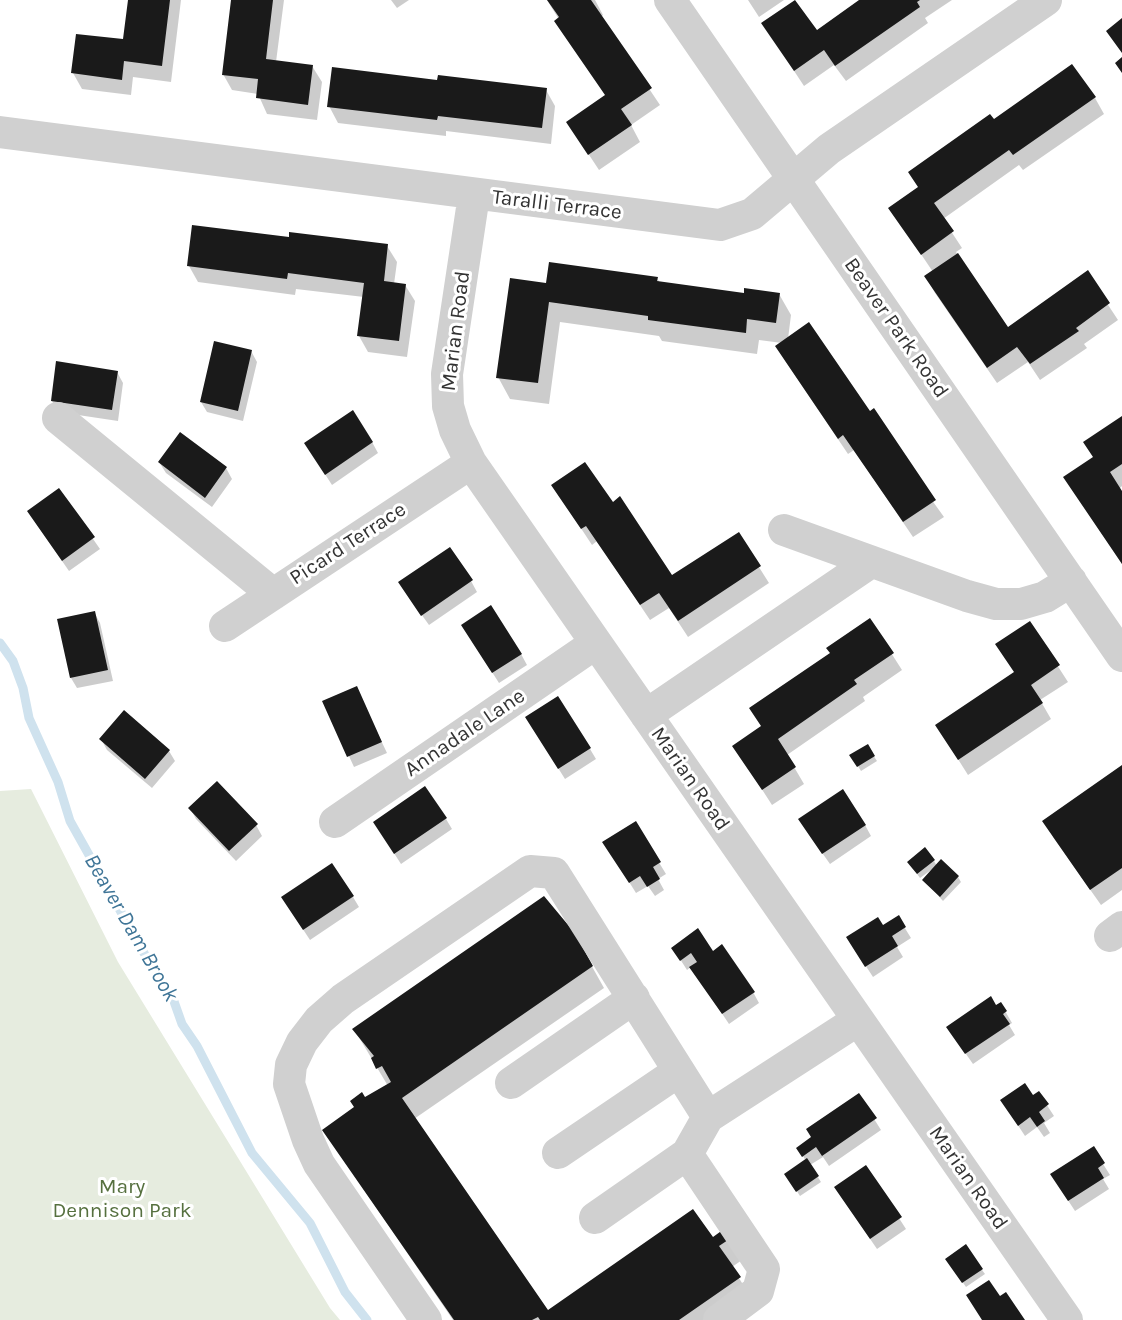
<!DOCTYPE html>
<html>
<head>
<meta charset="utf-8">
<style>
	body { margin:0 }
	canvas { display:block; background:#fff }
</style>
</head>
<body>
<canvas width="1122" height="1320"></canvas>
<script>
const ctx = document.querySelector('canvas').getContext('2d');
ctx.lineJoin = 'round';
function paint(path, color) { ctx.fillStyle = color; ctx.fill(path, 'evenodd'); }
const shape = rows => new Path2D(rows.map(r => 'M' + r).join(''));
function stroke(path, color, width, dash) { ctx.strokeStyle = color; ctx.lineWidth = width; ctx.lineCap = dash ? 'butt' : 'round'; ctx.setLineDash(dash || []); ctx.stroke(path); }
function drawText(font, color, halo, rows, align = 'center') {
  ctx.font = font + ' Karla,sans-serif'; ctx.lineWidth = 6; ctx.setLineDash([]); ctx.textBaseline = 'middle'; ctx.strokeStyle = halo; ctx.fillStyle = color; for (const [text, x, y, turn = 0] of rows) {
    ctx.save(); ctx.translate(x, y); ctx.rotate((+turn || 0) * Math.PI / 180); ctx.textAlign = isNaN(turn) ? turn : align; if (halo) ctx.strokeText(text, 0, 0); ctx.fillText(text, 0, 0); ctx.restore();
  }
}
paint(shape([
	[31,789,118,962,330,1308,340,1320,0,1320,0,791]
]), '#e6ecdf');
paint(shape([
	[130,0,181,0,171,82,133,77,131,95,82,89,73,73,125,41],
	[232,0,284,0,276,62,312,66,322,82,317,120,267,114,258,94,232,90,223,74],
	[391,0,409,0,397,8],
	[547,0,595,0,603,15,601,17,660,105,631,125,640,142,599,170,568,123,606,96],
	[748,0,784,0,759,17],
	[862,0,952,0,925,18,928,23,846,81,834,65,804,86,763,24,816,32],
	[438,82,546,90,555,106,551,144,446,131,446,136,338,123,329,106],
	[1095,98,1104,114,1023,170,1019,165,943,219,962,248,956,252,1008,329,1087,273,1118,320,1084,344,1087,348,1040,380,1028,362,997,383,935,293,926,277,933,272,890,208,919,188,993,121],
	[290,239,387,246,397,262,394,284,405,285,415,301,407,357,368,352,359,336,364,297,296,289,295,295,198,282,189,266],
	[657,278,660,283,745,295,779,294,791,315,788,339,870,414,944,517,913,537,854,450,848,454,786,362,777,346,782,343,759,340,757,354,662,341,659,336,560,322,549,404,510,399,498,377,547,285],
	[251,351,257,362,243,421,207,412,201,402],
	[117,372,123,383,118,421,58,412,52,401],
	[1122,417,1122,486,1119,489,1122,493,1122,564,1065,478,1094,458],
	[180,434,226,468,232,479,212,507,166,473,159,462],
	[372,442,378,453,332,485,312,454],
	[553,486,612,504,672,578,738,534,769,583,688,637,669,608,650,620,597,541,592,545],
	[59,490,100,549,69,571,35,522],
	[471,581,477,592,429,625,406,593],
	[94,612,100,623,113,681,77,688,71,678],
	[870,620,902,670,863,697,865,701,787,755,804,784,772,805,734,746,762,727,831,654],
	[1030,623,1068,682,1040,700,1051,719,968,775,937,726,1015,673],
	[469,636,521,654,527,665,499,683],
	[356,688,387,753,354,767,324,702],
	[533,728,590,749,596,759,565,779],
	[101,739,169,751,175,761,152,788,107,750],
	[867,746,877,761,861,771,851,755],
	[1122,767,1122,890,1101,905,1053,837],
	[190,808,256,825,262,836,236,861,196,819],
	[446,819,452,829,401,864,381,833],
	[635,823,666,874,658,879,664,890,655,896,648,886,636,893,611,853],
	[865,825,871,836,830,864,806,830],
	[934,861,937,866,958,877,961,882,943,901,924,880,931,870,920,878,912,867],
	[353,897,359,907,310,940,289,908],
	[898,917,911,938,897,947,903,957,873,977,854,948],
	[574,920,592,950,585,954,604,988,414,1119,548,1312,712,1239,724,1231,742,1260,732,1267,752,1299,722,1320,453,1320,324,1131,365,1099,388,1086,354,1029],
	[673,948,713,953,753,992,759,1003,729,1024,691,967,687,970],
	[1001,1004,1012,1023,1009,1025,1015,1035,973,1064,954,1037],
	[1039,1093,1054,1116,1044,1123,1050,1133,1044,1137,1037,1127,1025,1136,1002,1101,1033,1097],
	[859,1095,881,1130,829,1166,823,1157,810,1165,821,1182,800,1196,789,1179,806,1161,798,1148,813,1138],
	[1093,1148,1110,1175,1103,1179,1109,1189,1075,1211,1058,1185],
	[866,1167,906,1229,877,1249,842,1198],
	[950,1264,982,1270,985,1274,966,1287]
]), '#0003');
stroke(shape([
	[0,643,13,661,23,688,29,718,58,782,70,821,149,962,171,993,182,1024,197,1046,252,1153,310,1223,345,1292,367,1320]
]), '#cfe2ee', 9);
paint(shape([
	[128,0,170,0,162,66,124,61,122,80,71,73,76,34,123,39],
	[231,0,273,0,266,59,313,65,308,105,256,98,258,79,222,75],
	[547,0,591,0,652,88,621,109,632,125,588,155,566,122,605,95,554,21,559,17],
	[795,0,817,30,859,0,920,0,917,2,920,7,835,66,824,50,794,71,761,23],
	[1122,18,1122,53,1106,31],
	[1122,57,1122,73,1115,63],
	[1072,64,1096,97,1013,155,1009,150,934,203,954,231,921,255,888,208,918,187,908,172,990,114,994,119],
	[332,67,437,80,438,75,547,88,542,128,438,116,437,120,327,107],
	[192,225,289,237,289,232,388,244,384,281,406,284,399,341,357,336,364,283,288,273,287,279,187,266],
	[958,253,1008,327,1088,270,1110,303,1076,328,1079,331,1030,364,1017,347,987,368,924,276],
	[549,262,658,277,657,281,744,293,744,288,780,293,776,323,747,319,746,333,648,320,648,316,549,302,538,383,496,378,510,278,546,283],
	[809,322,870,411,874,408,936,500,903,522,843,435,838,439,775,346],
	[214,341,252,350,238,411,200,402],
	[56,361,118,371,112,410,51,401],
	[353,410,373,442,325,475,304,443],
	[1122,416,1122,464,1110,472,1122,491,1122,564,1063,477,1093,457,1083,442],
	[180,432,227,467,205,498,158,462],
	[585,462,613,502,620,496,672,575,739,532,761,566,678,621,659,593,640,605,586,526,581,529,551,485],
	[59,488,95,537,62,561,27,511],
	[450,547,473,580,421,616,398,582],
	[491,605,522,654,492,673,461,625],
	[95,611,108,670,70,678,57,619],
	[870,618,894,653,854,680,857,684,778,739,796,767,762,790,732,746,761,726,749,708,830,653,826,648],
	[1030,621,1060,665,1031,685,1043,703,958,760,935,725,1014,672,995,644],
	[357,686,382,742,347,757,322,701],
	[558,696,591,748,558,769,525,717],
	[124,710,170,750,145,779,99,739],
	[868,744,875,756,857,767,849,755],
	[1122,765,1122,868,1090,890,1042,821],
	[217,781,258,824,229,851,188,808],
	[425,786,447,818,394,854,373,822],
	[843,789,866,825,822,854,798,819],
	[636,821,661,862,653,867,660,879,647,887,640,876,629,883,602,842],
	[925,847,935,860,917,874,907,862],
	[941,859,959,876,940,897,922,880],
	[332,863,354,896,303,930,281,897],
	[544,896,574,932,593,966,402,1098,548,1310,693,1209,713,1237,724,1229,731,1238,719,1246,741,1277,679,1320,540,1320,538,1317,532,1320,454,1320,322,1130,354,1107,350,1101,362,1092,365,1097,391,1082,382,1066,376,1069,371,1058,374,1056,352,1029],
	[899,915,906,927,892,936,898,946,865,967,846,937,878,917,883,925],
	[698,928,713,951,722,944,755,992,722,1014,689,967,697,962,691,953,680,961,671,948],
	[991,996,996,1005,1001,1002,1007,1011,1003,1014,1010,1024,965,1054,946,1027],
	[1025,1083,1033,1095,1039,1091,1049,1104,1039,1112,1045,1121,1037,1127,1030,1117,1018,1126,1000,1100],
	[859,1093,877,1118,822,1156,816,1147,802,1157,796,1148,811,1137,806,1129],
	[1094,1146,1105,1163,1098,1168,1104,1178,1068,1201,1050,1174],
	[807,1158,819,1176,796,1192,784,1174],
	[866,1165,902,1217,870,1239,834,1187],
	[966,1244,983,1269,962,1283,945,1259],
	[989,1280,1000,1296,1006,1292,1025,1320,982,1320,966,1295]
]), '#1a1a1a');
stroke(shape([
	[670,0,1122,656],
	[0,132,720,225,752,214,829,149,1046,0],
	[474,195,447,374,448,406,455,430,471,463,1067,1320],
	[58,418,273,594],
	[784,530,967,596,996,604,1021,604,1045,597,1071,581],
	[225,626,471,463],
	[646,715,871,562],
	[335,822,596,643],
	[1110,936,1122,927],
	[511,1083,634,998],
	[558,1153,679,1071],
	[687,1154,764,1269,758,1291,719,1320],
	[595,1218,687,1154,708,1117,858,1020],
	[426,1320,319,1164,308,1140,289,1084,291,1065,302,1042,319,1020,343,999,530,871,554,873,708,1117]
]), '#d0d0d0', 32);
drawText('21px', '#333', '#fff', [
	["Taralli Terrace",557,205,7],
	["Beaver Park Road",896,328,55],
	["Marian Road",456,331,-83],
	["Picard Terrace",348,544,-33],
	["Annadale Lane",465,733,-34],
	["Marian Road",690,779,55],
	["Marian Road",968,1178,55]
]);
drawText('21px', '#56703f', '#fff', [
	["Mary",122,1187],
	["Dennison Park",122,1211]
]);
drawText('italic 22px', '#3f7597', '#fff', [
	["Beaver Dam Brook",131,928,60]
]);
</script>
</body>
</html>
